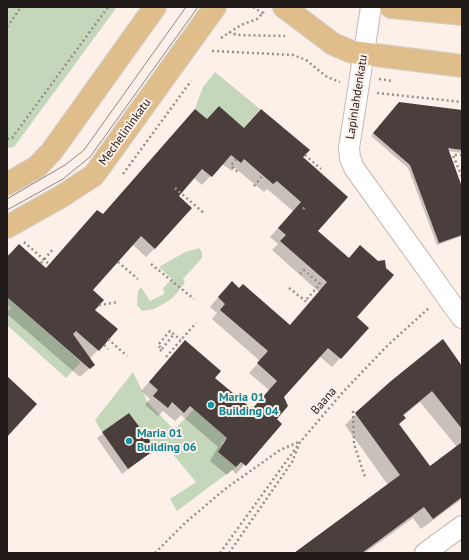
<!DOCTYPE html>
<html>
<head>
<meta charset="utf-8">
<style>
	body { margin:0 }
	#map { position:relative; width:469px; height:560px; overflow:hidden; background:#fdf0e9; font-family:"PT Sans",sans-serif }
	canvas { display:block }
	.frame { position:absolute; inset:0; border:8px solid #211c19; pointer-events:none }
</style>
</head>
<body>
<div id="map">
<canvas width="469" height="560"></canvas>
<div class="frame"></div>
</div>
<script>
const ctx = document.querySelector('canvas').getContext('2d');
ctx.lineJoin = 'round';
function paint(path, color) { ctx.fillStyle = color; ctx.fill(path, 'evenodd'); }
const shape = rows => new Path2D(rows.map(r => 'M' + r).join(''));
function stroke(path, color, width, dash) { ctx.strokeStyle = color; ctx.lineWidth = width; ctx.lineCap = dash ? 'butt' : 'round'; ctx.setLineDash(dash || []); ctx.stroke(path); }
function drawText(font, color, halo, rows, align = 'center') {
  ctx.font = font + ' "PT Sans",sans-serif'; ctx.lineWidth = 4; ctx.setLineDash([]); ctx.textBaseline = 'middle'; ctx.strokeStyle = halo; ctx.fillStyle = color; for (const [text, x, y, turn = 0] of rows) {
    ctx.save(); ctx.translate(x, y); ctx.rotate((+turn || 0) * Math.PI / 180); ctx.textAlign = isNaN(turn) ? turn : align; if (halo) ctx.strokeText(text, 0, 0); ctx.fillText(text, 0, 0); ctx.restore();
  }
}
paint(shape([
	[7,7,117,7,14,147,7,148],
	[215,72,260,109,244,128,219,106,207,119,195,109,203,87],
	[199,248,202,252,202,258,183,279,185,282,178,292,170,300,154,309,142,311,137,305,138,291,141,287,150,301,164,294,163,288,172,279,159,267,185,252],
	[7,297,81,362,66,378,7,325,7,312,11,308,7,304],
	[133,372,147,401,174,430,194,409,227,438,221,444,223,446,218,452,236,467,177,511,170,499,196,482,166,446,156,449,129,413,102,432,95,420]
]), '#c5d7bb');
paint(shape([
	[397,105,462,110,462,153,448,151,462,190,462,236,437,245,408,168,371,136],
	[206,120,243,129,302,157,317,231,348,259,360,246,355,317,367,328,332,367,319,356,283,396,276,419,281,424,236,474,232,470,227,475,210,461,218,447,181,415,175,421,163,411,158,416,145,405,150,399,141,391,185,341,214,378,252,410,269,390,249,373,260,361,212,319,217,313,210,307,223,291,239,289,289,326,319,292,272,250,278,244,270,237,293,211,267,189,264,192,235,168,232,171,222,164,202,185,194,178,178,196,155,248,146,257,132,244,91,290,98,350,89,359,93,365,80,377,7,314,7,253,46,269],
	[462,367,462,499,421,529,413,518,365,553,296,553,388,485,345,425,356,414],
	[420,402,457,447,430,467,398,425,403,416],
	[129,414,155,449,122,474,97,438]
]), '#0003');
paint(shape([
	[399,102,462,110,462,150,448,148,462,187,462,235,439,243,410,165,373,133],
	[219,106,244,128,261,109,310,150,303,157,348,197,318,231,349,258,360,245,378,261,385,260,386,268,394,275,357,317,369,328,341,359,328,348,284,397,288,406,277,419,282,424,246,466,241,462,236,467,218,452,227,438,190,406,184,413,172,402,168,408,153,396,158,390,149,382,185,340,221,371,215,378,252,409,277,381,257,363,268,351,220,310,225,304,218,297,232,281,239,288,243,284,290,325,327,282,280,241,286,235,278,228,301,202,277,181,273,184,244,159,241,163,231,155,212,177,202,169,179,196,192,208,155,249,141,236,93,290,104,300,95,310,118,329,99,351,76,331,73,334,95,365,90,369,7,297,7,257,19,244,46,268,97,210,103,214,195,109,207,119],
	[443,339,462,366,462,429,432,391,403,415,406,418,399,424,430,466,462,442,462,497,433,519,424,507,362,553,294,553,400,475,355,413,391,381],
	[7,376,37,404,7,437],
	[129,413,156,449,128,469,102,432]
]), '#4b3f3d');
const minor = shape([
	[371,7,349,148,350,158,354,168,429,272],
	[453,306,462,318],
	[425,553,462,526]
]);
const major = shape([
	[284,7,333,44,352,52,462,66],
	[391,7,462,14],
	[7,184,37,167,52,151,155,7],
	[7,227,62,196,94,175,215,7]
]);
stroke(minor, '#c5b9b1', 22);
stroke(major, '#d3d2d1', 24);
stroke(shape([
	[253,7,264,14],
	[7,27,21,7],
	[229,32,237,35,285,36],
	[221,38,241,25,257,19,264,12],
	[212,51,293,55,306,60,327,77,340,82],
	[379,79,392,81],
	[377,93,462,102],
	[7,139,12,138,108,7],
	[305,155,321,169],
	[462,155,453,155,462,177],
	[236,159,231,166,239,173],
	[123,174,191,81],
	[254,186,263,175],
	[175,188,205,214],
	[303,209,306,206],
	[24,242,49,264],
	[118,262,138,279],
	[41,263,54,248],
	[151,264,194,299],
	[300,274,304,270,320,284,305,301],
	[289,288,308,303],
	[99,305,118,302],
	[108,339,127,356],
	[104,345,108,349],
	[162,349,174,334],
	[160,351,162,349,158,345,170,331,181,340],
	[166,357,196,323],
	[353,411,354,444,365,477],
	[155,553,185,523,225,489,280,450,301,441],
	[220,553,301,441,343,392,388,345,429,308],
	[229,553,292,462,299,445]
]), '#978e89', 2.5, [2, 3]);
stroke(minor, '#fff', 20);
stroke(major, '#dfbe8c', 22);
stroke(shape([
	[7,199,65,165,84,150,186,7],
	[7,210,63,179,90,157,198,7]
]), '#8e8580', 1);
const minorBridge = shape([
	[429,272,453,306]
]);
stroke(minorBridge, '#c5b9b1', 22, []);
stroke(minorBridge, '#fff', 20);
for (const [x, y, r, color] of [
	[211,405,4,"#0f9aa8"],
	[129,441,4,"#0f9aa8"]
]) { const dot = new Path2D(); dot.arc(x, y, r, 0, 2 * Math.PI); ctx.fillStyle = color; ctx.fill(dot); stroke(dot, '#fdf0e9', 1.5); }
drawText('12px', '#211c19', '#fdf0e9', [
	["Lapinlahdenkatu",357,97,-81],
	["Mechelininkatu",125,132,-54],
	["Baana",324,401,-49]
]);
drawText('bold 12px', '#0d838f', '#fdf0e9', [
	["Maria 01",219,398],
	["Building 04",219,412],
	["Maria 01",137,434],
	["Building 06",137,448]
], 'left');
</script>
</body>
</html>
